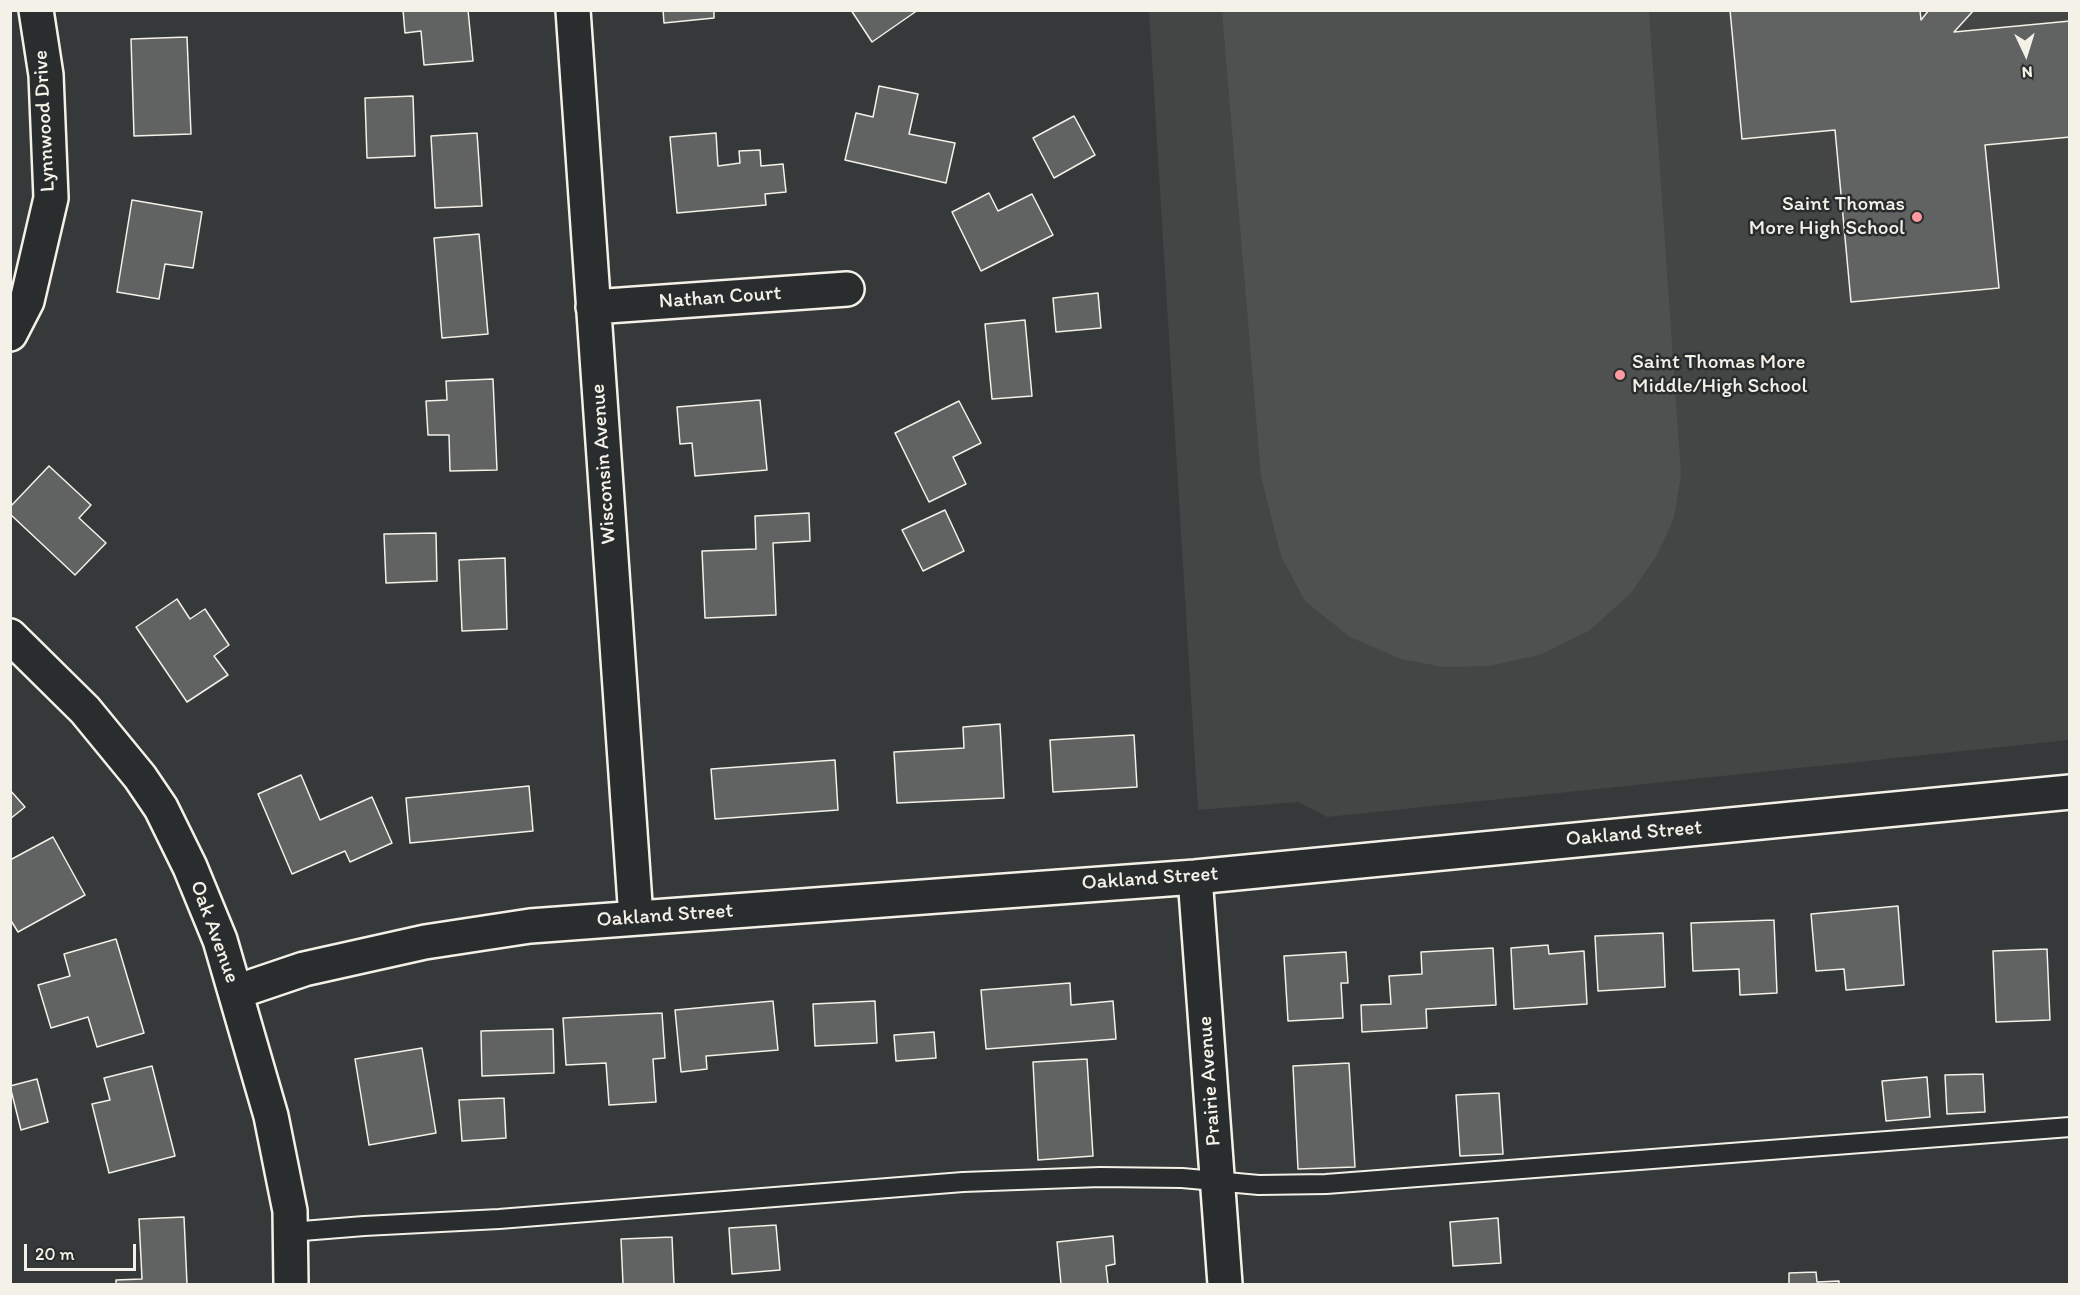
<!DOCTYPE html>
<html>
<head>
<meta charset="utf-8">
<style>
	body { margin:0 }
	#map { position:relative; width:2080px; height:1295px; overflow:hidden; background:#363939; font-family:Itim,sans-serif }
	canvas { display:block }
	.frame { position:absolute; inset:0; border:12px solid #f4f1e8; pointer-events:none }
	.north { position:absolute; left:1996px; top:24px; width:60px; height:60px; -webkit-text-stroke:4px #2a2d2e; paint-order:stroke; rotate:176deg; font-size:16px; font-weight:700; line-height:24px; text-align:center; color:#f4f1e8 }
	.north::after { content:''; display:block; margin:auto; width:21px; height:27px; background:#f4f1e8; clip-path:polygon(50% 0,100% 100%,50% 72%,0 100%) }
	.scale { position:absolute; left:24px; top:1244px; width:112px; height:27px; box-sizing:border-box; border:3px solid #f4f1e8; border-top:0; padding-left:8px; font-size:18px; line-height:21px; white-space:nowrap; color:#f4f1e8; -webkit-text-stroke:4px #2a2d2e; paint-order:stroke }
</style>
</head>
<body>
<div id="map">
<canvas width="2080" height="1295"></canvas>
<div class="frame"></div>
<div class="north">N</div>
<div class="scale">20 m</div>
</div>
<script>
const ctx = document.querySelector('canvas').getContext('2d');
ctx.lineJoin = 'round';
function paint(path, color) { ctx.fillStyle = color; ctx.fill(path, 'evenodd'); }
const shape = rows => new Path2D(rows.map(r => 'M' + r).join(''));
function stroke(path, color, width, dash) { ctx.strokeStyle = color; ctx.lineWidth = width; ctx.lineCap = dash ? 'butt' : 'round'; ctx.setLineDash(dash || []); ctx.stroke(path); }
function drawText(font, color, halo, rows, align = 'center') {
  ctx.font = font + ' Itim,sans-serif'; ctx.lineWidth = 5; ctx.setLineDash([]); ctx.textBaseline = 'middle'; ctx.strokeStyle = halo; ctx.fillStyle = color; for (const [text, x, y, turn = 0] of rows) {
    ctx.save(); ctx.translate(x, y); ctx.rotate((+turn || 0) * Math.PI / 180); ctx.textAlign = isNaN(turn) ? turn : align; if (halo) ctx.strokeText(text, 0, 0); ctx.fillText(text, 0, 0); ctx.restore();
  }
}
paint(shape([
	[1149,11,2069,11,2069,740,1327,817,1298,802,1198,810]
]), '#434645');
paint(shape([
	[1222,11,1649,11,1681,475,1674,518,1657,555,1631,593,1589,631,1539,655,1489,666,1444,667,1401,659,1350,637,1305,601,1281,556,1261,476]
]), '#4e514f');
const building = shape([
	[403,10,468,10,473,61,424,65,421,31,405,33,403,10],
	[663,10,714,10,714,18,664,23,663,10],
	[851,10,918,10,872,42,851,10],
	[1730,10,1920,10,1921,20,1929,10,1974,10,1954,32,2070,21,2070,137,1985,145,1999,288,1851,302,1835,130,1742,139,1730,10],
	[187,37,191,134,134,136,131,39,187,37],
	[879,86,918,94,909,134,955,143,946,183,845,160,856,113,873,117,879,86],
	[413,96,415,156,367,158,365,98,413,96],
	[1074,116,1095,155,1054,178,1033,138,1074,116],
	[477,133,482,206,435,208,431,136,477,133],
	[716,133,718,166,740,163,739,151,760,150,761,166,783,164,786,192,765,194,766,205,677,213,670,137,716,133],
	[989,193,998,211,1032,194,1053,235,981,271,952,212,989,193],
	[132,200,202,212,193,268,165,264,159,299,117,292,132,200],
	[479,234,488,334,442,338,434,238,479,234],
	[1098,293,1101,328,1056,332,1053,298,1098,293],
	[1025,320,1032,396,992,399,985,324,1025,320],
	[493,379,497,470,450,471,449,435,428,435,426,401,447,400,446,381,493,379],
	[760,400,767,470,695,476,692,443,680,444,677,407,760,400],
	[959,401,981,443,953,457,966,484,929,502,895,433,959,401],
	[49,466,91,505,79,518,106,543,75,575,10,514,10,507,49,466],
	[945,510,964,551,923,571,902,530,945,510],
	[809,513,810,541,773,543,776,615,705,618,702,551,756,549,755,516,809,513],
	[436,533,437,581,386,583,384,534,436,533],
	[505,558,507,629,462,631,459,560,505,558],
	[177,599,190,619,205,609,229,645,214,656,228,675,187,702,136,627,177,599],
	[1000,724,1004,798,897,803,894,752,964,748,963,727,1000,724],
	[1134,735,1137,787,1053,792,1050,740,1134,735],
	[835,760,838,810,715,819,711,769,835,760],
	[301,775,320,820,372,797,392,843,350,862,345,851,292,874,258,794,301,775],
	[529,786,533,831,410,843,406,798,529,786],
	[10,790,25,807,10,819,10,790],
	[53,837,85,895,18,932,10,919,10,860,53,837],
	[1898,906,1904,985,1846,990,1844,969,1816,971,1811,914,1898,906],
	[1774,920,1777,993,1740,995,1739,969,1693,971,1691,923,1774,920],
	[1663,933,1665,987,1598,991,1595,936,1663,933],
	[116,939,144,1033,97,1047,88,1017,51,1028,38,985,70,976,64,954,116,939],
	[1548,945,1549,954,1584,951,1587,1004,1514,1009,1511,948,1548,945],
	[1493,948,1496,1005,1426,1009,1427,1028,1362,1032,1361,1005,1391,1004,1389,976,1422,974,1421,952,1493,948],
	[2047,949,2050,1020,1996,1022,1993,951,2047,949],
	[1346,952,1348,983,1341,983,1343,1018,1288,1021,1284,956,1346,952],
	[1070,983,1071,1005,1113,1001,1116,1039,986,1049,981,990,1070,983],
	[773,1001,778,1050,706,1056,707,1069,681,1072,675,1010,773,1001],
	[875,1001,877,1043,815,1046,813,1004,875,1001],
	[662,1013,665,1058,653,1059,656,1102,609,1105,606,1063,566,1065,563,1018,662,1013],
	[553,1029,554,1073,482,1076,481,1031,553,1029],
	[934,1032,936,1058,896,1061,894,1035,934,1032],
	[422,1048,436,1133,369,1145,355,1059,422,1048],
	[1087,1059,1093,1156,1038,1160,1033,1062,1087,1059],
	[1349,1063,1355,1167,1298,1169,1293,1066,1349,1063],
	[152,1066,175,1156,109,1173,92,1104,110,1100,104,1078,152,1066],
	[1983,1074,1985,1112,1947,1114,1945,1075,1983,1074],
	[1927,1077,1930,1117,1886,1121,1882,1081,1927,1077],
	[37,1079,48,1122,21,1130,10,1086,37,1079],
	[1499,1093,1503,1154,1460,1156,1456,1095,1499,1093],
	[504,1098,506,1138,462,1141,459,1100,504,1098],
	[184,1217,187,1284,116,1284,116,1280,142,1279,139,1219,184,1217],
	[1498,1218,1501,1263,1453,1266,1450,1222,1498,1218],
	[776,1225,780,1270,732,1274,729,1228,776,1225],
	[1113,1236,1115,1264,1106,1266,1108,1284,1061,1284,1057,1242,1113,1236],
	[672,1237,674,1284,623,1284,621,1239,672,1237],
	[1816,1272,1817,1282,1839,1281,1839,1284,1789,1284,1789,1273,1816,1272]
]);
paint(building, '#616362');
stroke(building, '#f4f1e8', 1.5);
const lane = shape([
	[290,1232,364,1226,499,1219,963,1182,1100,1177,1182,1178,1259,1185,1326,1184,2070,1127]
]);
const street = shape([
	[573,10,636,918],
	[593,307,847,289],
	[10,334,27,301,51,198,46,75,36,10],
	[10,636,85,710,140,777,161,808,190,867,220,940,271,1116,290,1211,291,1284],
	[1195,877,1225,1284],
	[236,992,304,969,425,942,530,926,1195,877,2070,792]
]);
stroke(lane, '#f4f1e8', 22);
stroke(street, '#f4f1e8', 38);
stroke(lane, '#2a2d2e', 18);
stroke(street, '#2a2d2e', 33);
for (const [x, y, r, color] of [
	[1917,217,6,"#ff9aa2"],
	[1620,375,6,"#ff9aa2"]
]) { const dot = new Path2D(); dot.arc(x, y, r, 0, 2 * Math.PI); ctx.fillStyle = color; ctx.fill(dot); stroke(dot, '#2a2d2e', 2); }
drawText('21px', '#f4f1e8', '#2a2d2e', [
	["Lynnwood Drive",45,121,-93],
	["Nathan Court",720,298,-4],
	["Wisconsin Avenue",604,464,-94],
	["Oakland Street",1634,834,-5],
	["Oakland Street",1150,879,-4],
	["Oakland Street",665,916,-4],
	["Oak Avenue",214,932,70],
	["Prairie Avenue",1210,1081,-94]
]);
drawText('21px', '#f4f1e8', '#2a2d2e', [
	["Saint Thomas",1905,205],
	["More High School",1905,229],
	["Saint Thomas More",1632,363,"left"],
	["Middle/High School",1632,387,"left"]
], 'right');
</script>
</body>
</html>
